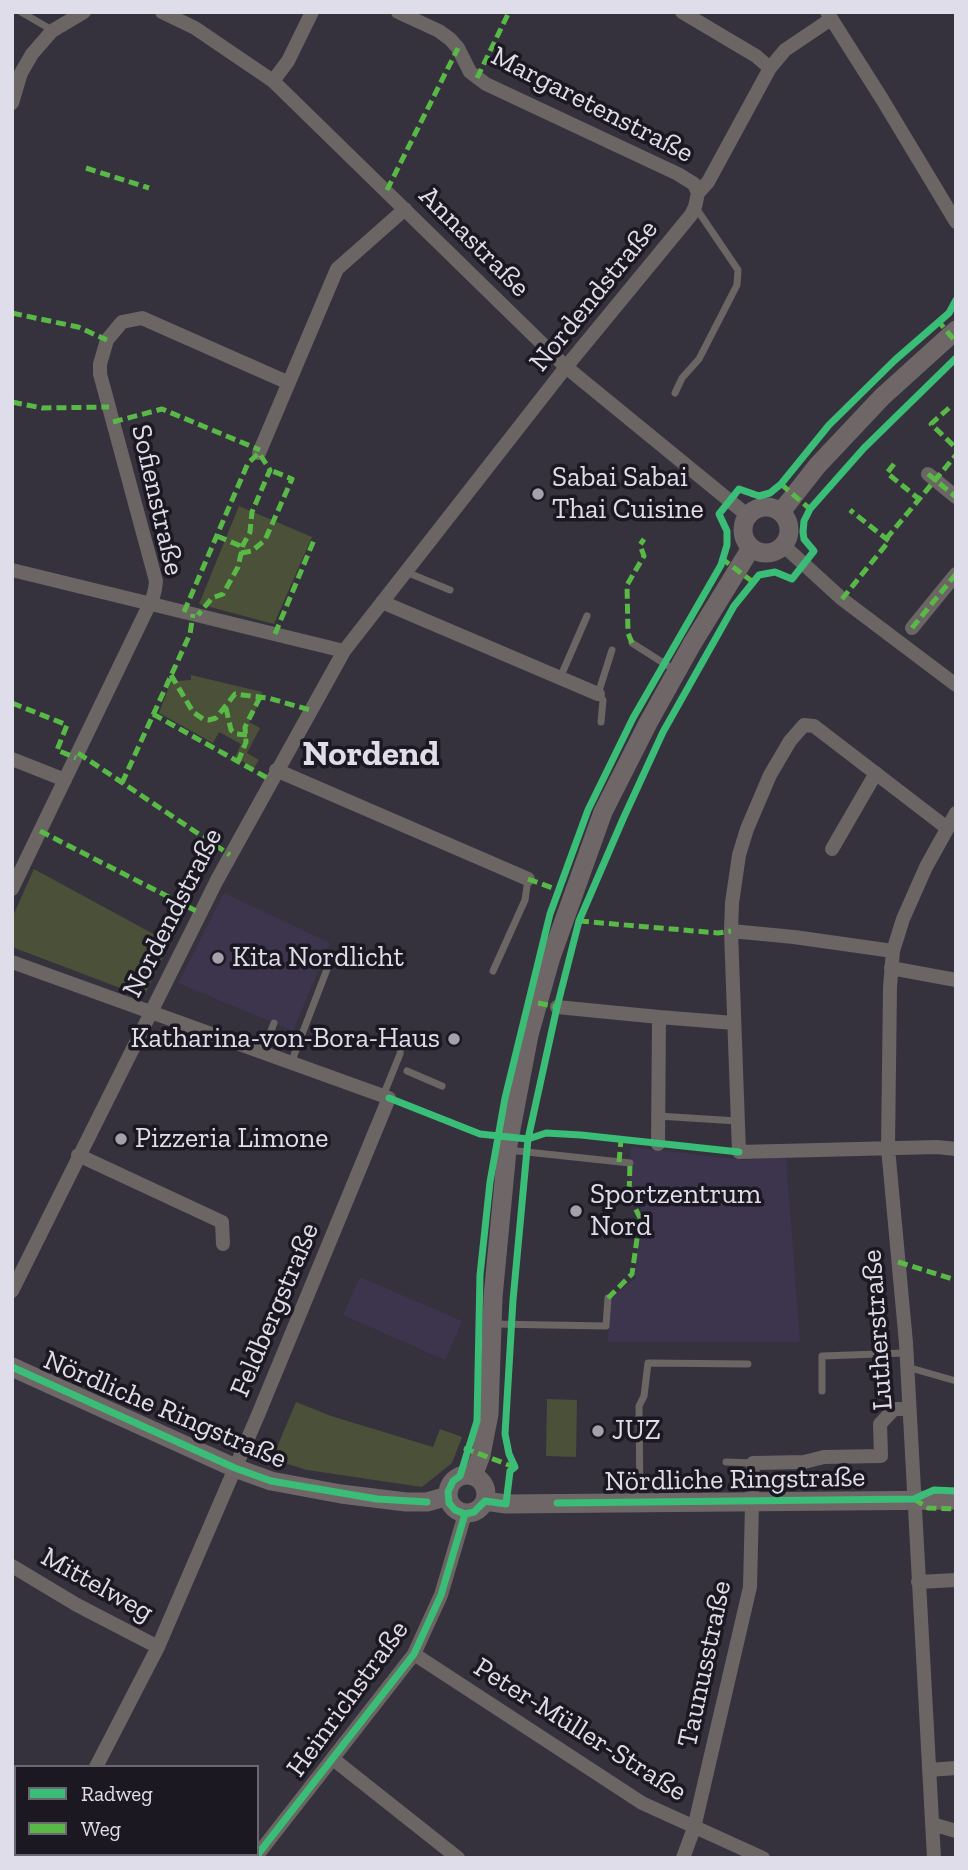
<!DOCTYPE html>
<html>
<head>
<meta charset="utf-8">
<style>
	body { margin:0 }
	#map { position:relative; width:968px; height:1870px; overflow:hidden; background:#35323d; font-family:"Zilla Slab",serif }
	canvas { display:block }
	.frame { position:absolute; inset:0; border:14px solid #e0ddea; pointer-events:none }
	.legend { position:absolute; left:14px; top:1765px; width:245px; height:91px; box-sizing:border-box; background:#1b1821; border:2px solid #6a6771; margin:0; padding:9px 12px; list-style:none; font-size:21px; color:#e0ddea }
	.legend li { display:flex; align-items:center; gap:14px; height:35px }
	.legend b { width:35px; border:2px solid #6a6771 }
</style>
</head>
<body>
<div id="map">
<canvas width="968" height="1870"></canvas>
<div class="frame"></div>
<ul class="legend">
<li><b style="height:9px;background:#3abd76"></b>Radweg</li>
<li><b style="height:9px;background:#58b947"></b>Weg</li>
</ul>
</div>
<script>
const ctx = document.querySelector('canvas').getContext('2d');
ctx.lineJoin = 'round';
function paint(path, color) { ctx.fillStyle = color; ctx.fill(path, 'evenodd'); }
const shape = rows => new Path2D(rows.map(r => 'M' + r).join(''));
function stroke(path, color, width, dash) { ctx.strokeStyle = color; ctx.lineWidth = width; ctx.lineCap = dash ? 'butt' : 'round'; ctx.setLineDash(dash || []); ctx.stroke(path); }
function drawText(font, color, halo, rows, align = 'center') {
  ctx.font = font + ' "Zilla Slab",serif'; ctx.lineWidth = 7; ctx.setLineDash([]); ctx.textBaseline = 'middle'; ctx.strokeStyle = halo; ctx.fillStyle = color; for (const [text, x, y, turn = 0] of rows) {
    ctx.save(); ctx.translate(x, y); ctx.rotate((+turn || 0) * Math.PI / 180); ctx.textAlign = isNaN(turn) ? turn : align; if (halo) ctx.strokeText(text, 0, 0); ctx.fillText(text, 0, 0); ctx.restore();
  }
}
paint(shape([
	[224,893,330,943,293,1031,178,983],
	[631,1147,743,1160,786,1157,800,1342,608,1342,610,1298,635,1279,641,1207,629,1195],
	[360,1277,462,1321,445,1360,343,1315]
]), '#3c354d');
paint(shape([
	[239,506,312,537,274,624,199,604],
	[191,675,262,692,261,700,249,722,260,728,247,753,259,760,254,768,235,757,241,744,219,732,213,743,159,713,172,679,178,681,191,680],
	[34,869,170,943,146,992,136,994,12,947,12,918],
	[547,1399,577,1400,576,1457,546,1456],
	[296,1402,331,1416,433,1447,440,1429,462,1437,452,1463,422,1487,307,1470,272,1459]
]), '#4b5039');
stroke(shape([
	[21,12,52,30],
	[675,393,682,378,699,359,737,285,738,270,696,208],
	[406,572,450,590],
	[632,643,676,671],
	[560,678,587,616],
	[601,722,603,700,598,694,612,650],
	[493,971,525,900,528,879],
	[263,1052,274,1023],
	[291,1063,329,964],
	[407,1071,442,1086],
	[383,1096,400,1054,401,1044,394,1031],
	[658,1116,737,1121],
	[508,1150,630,1163],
	[493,1324,606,1326,608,1298],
	[907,1367,956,1381],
	[822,1391,822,1356,906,1353],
	[726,1462,753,1463],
	[640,1502,639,1406,644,1396,648,1363,748,1364]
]), '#6b6564', 7);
stroke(shape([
	[162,12,195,28,273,81,566,367,747,515],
	[398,12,439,31,450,39,458,48,470,72,486,84,678,174,694,184,698,193],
	[682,12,756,56,770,68],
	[827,12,882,99,956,222],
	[273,81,288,61,312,12],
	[12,103,21,73,32,54,52,31,84,12],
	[259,453,337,269,405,209],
	[928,474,956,497],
	[783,545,842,599,956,685],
	[12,570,344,651],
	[382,602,598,694],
	[912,628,956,574],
	[12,759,65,780],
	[276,770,528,879],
	[947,828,814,726,804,725,790,741,770,775,747,829,739,855,732,903,731,931,739,1152,937,1147,956,1149],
	[832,849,876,773],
	[12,889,153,597,155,589,156,581,100,374,100,364,107,340,122,322,142,318,289,383],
	[731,931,794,937,893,951],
	[12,962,389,1098,258,1415,158,1647,96,1767],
	[891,968,956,980],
	[557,1007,659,1017,658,1144],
	[659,1017,734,1023],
	[78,1155,222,1222,223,1244],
	[12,1291,217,880,344,651,566,367,691,215,695,207,698,193,708,182,770,68,785,50,831,19],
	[12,1566,77,1605,158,1647],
	[918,1582,956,1580],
	[414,1654,642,1803,763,1858],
	[333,1759,458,1858],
	[929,1770,956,1768],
	[932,1824,956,1831],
	[255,1858,414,1654,441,1595,465,1514],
	[683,1858,694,1828,750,1587,753,1463,804,1462,824,1457,881,1456,880,1424,894,1409,909,1409],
	[934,1858,906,1343,888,1148,890,987,893,951,903,919,926,867,956,813]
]), '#6b6564', 14);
stroke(shape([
	'743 530a23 23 0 1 1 46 0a23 23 0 1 1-46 0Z',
	[781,512,817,466,882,397,956,330],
	[12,1367,235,1468,271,1481,341,1494,406,1502,427,1502,448,1496],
	'448 1494a19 19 0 1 1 38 0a19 19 0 1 1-38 0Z',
	[473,1476,481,1455,489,1414,493,1297,507,1150,529,1035,551,957,603,812,648,723,692,644,751,548],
	[485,1501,506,1504,956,1500],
	[12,1824,16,1827],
	[52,1854,56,1858]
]), '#6f6767', 19);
stroke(shape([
	[477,78,509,12],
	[86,168,149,188],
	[387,190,458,48],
	[12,313,78,327,107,340],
	[941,320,939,322,956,342],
	[12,402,42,408,109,407],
	[949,408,931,424,956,448],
	[113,422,162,409,260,450],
	[894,464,887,473,919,499],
	[928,474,956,497],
	[781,484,810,509],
	[217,536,243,547],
	[886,539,956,455],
	[241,553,252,551,265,540,292,479,270,470],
	[721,558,753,582],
	[842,599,889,541,850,510],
	[184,612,248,463,259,453,270,470,252,512,250,532,243,545,238,567,223,594,212,598,198,615],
	[912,628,956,574],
	[275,634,314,540],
	[632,643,628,633,627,585,644,556,640,545,644,539],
	[171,675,193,712,203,719,209,720,216,718,235,694,268,698,310,710],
	[12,703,67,725,57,750,76,758],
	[226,708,231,730,236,734,247,735],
	[153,714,271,780],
	[78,753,230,855],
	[238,762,246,742,245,727,260,697],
	[122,783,190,634,193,614],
	[955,814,956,814],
	[40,831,200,913],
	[528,879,558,890],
	[579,921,718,933,731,931],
	[538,1003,557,1007],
	[619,1162,621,1140],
	[898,1262,956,1280],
	[608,1298,632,1274,640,1218,629,1195,630,1163],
	[464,1448,514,1467],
	[914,1499,928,1508,956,1509]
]), '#58b947', 5, [10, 5]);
stroke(shape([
	[956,300,949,313,895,360,829,425,781,484,770,493,759,496,739,489,719,514,727,531,727,545,721,565,633,718,588,810,550,914,505,1098,490,1182,480,1275,477,1421,460,1476,453,1481,448,1492,449,1503,455,1510,465,1514,474,1512,485,1501,506,1504,510,1471,515,1467,509,1454,505,1434,513,1300,528,1139,557,1007,579,921,623,819,663,732,734,606,759,575,775,572,792,579,814,551,804,539,803,532,804,521,810,509,864,448,956,358],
	[389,1098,480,1134,528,1139,546,1133,581,1135,739,1152],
	[12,1367,235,1468,271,1481,377,1499,427,1502],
	[557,1503,914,1499,934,1490,956,1491],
	[255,1858,414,1654,441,1595,465,1514]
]), '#3abd76', 7);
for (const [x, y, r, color] of [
	[538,494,7,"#a4a1ad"],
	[218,958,7,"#a4a1ad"],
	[454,1039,7,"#a4a1ad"],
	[121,1139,7,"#a4a1ad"],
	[576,1211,7,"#a4a1ad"],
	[598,1431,7,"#a4a1ad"]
]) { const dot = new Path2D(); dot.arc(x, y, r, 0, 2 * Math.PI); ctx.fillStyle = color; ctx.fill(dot); stroke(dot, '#1b1821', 2.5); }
drawText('28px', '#e0ddea', '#1b1821', [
	["Margaretenstraße",592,105,27],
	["Annastraße",474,242,45],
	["Nordendstraße",594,296,-51],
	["Sofienstraße",157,500,77],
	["Nordendstraße",173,913,-63],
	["Feldbergstraße",275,1310,-67],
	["Lutherstraße",878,1330,-94],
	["Nördliche Ringstraße",165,1410,23],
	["Nördliche Ringstraße",735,1480,-1],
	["Mittelweg",97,1585,29],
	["Taunusstraße",705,1664,-78],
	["Heinrichstraße",348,1699,-54],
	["Peter-Müller-Straße",580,1730,32]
]);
drawText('28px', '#e0ddea', '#1b1821', [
	["Sabai Sabai",552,478],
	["Thai Cuisine",552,510],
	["Kita Nordlicht",232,958],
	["Katharina-von-Bora-Haus",440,1039,"right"],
	["Pizzeria Limone",135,1139],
	["Sportzentrum",590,1195],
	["Nord",590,1227],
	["JUZ",612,1431]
], 'left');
drawText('bold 35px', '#e0ddea', '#1b1821', [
	["Nordend",371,755]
]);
</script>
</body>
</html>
